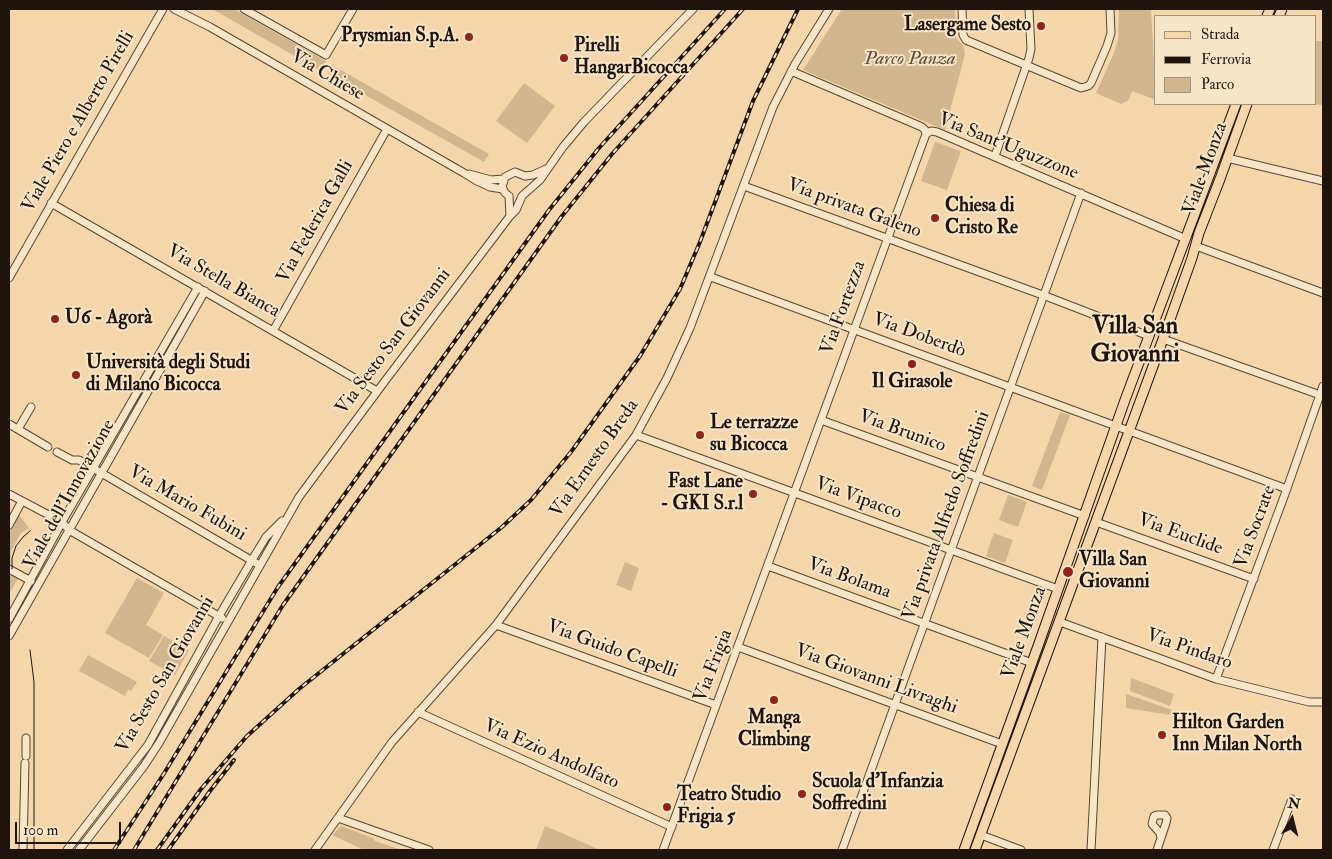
<!DOCTYPE html>
<html>
<head>
<meta charset="utf-8">
<style>
	body { margin:0 }
	#map { position:relative; width:1332px; height:859px; overflow:hidden; background:#f6d7ab; font-family:"IM FELL Double Pica",serif }
	canvas { display:block }
	.frame { position:absolute; inset:0; border:10px solid #1e140d; pointer-events:none }
	.legend { position:absolute; left:1154px; top:15px; width:162px; height:90px; box-sizing:border-box; background:#f9e5c8; border:1px solid #a1917d; margin:0; padding:6px 9px; list-style:none; font-size:15px; color:#1e140d }
	.legend li { display:flex; align-items:center; gap:10px; height:25px }
	.legend b { width:25px; border:1px solid #a1917d }
	.north { position:absolute; left:1267px; top:794px; width:50px; height:50px; -webkit-text-stroke:4px #f9e5c8; paint-order:stroke; rotate:8deg; font-size:14px; font-weight:700; line-height:20px; text-align:center; color:#1e140d }
	.north::after { content:''; display:block; margin:auto; width:18px; height:22px; background:#1e140d; clip-path:polygon(50% 0,100% 100%,50% 72%,0 100%) }
	.scale { position:absolute; left:15px; top:822px; width:106px; height:22px; box-sizing:border-box; border:2px solid #1e140d; border-top:0; padding-left:6px; font-size:15px; line-height:18px; white-space:nowrap; color:#1e140d; -webkit-text-stroke:4px #f9e5c8; paint-order:stroke }
</style>
</head>
<body>
<div id="map">
<canvas width="1332" height="859"></canvas>
<div class="frame"></div>
<ul class="legend">
<li><b style="height:6px;background:#f6d7ab"></b>Strada</li>
<li><b style="height:6px;background:#1e140d"></b>Ferrovia</li>
<li><b style="height:14px;background:#d1b690"></b>Parco</li>
</ul>
<div class="north">N</div>
<div class="scale">100 m</div>
</div>
<script>
const ctx = document.querySelector('canvas').getContext('2d');
ctx.lineJoin = 'round';
function paint(path, color) { ctx.fillStyle = color; ctx.fill(path, 'evenodd'); }
const shape = rows => new Path2D(rows.map(r => 'M' + r).join(''));
function stroke(path, color, width, dash) { ctx.strokeStyle = color; ctx.lineWidth = width; ctx.lineCap = dash ? 'butt' : 'round'; ctx.setLineDash(dash || []); ctx.stroke(path); }
function drawText(font, color, halo, rows, align = 'center') {
  ctx.font = font + ' "IM FELL Double Pica",serif'; ctx.lineWidth = 4; ctx.setLineDash([]); ctx.textBaseline = 'middle'; ctx.strokeStyle = halo; ctx.fillStyle = color; for (const [text, x, y, turn = 0] of rows) {
    ctx.save(); ctx.translate(x, y); ctx.rotate((+turn || 0) * Math.PI / 180); ctx.textAlign = isNaN(turn) ? turn : align; if (halo) ctx.strokeText(text, 0, 0); ctx.fillText(text, 0, 0); ctx.restore();
  }
}
paint(shape([
	[212,9,234,9,326,61,321,71],
	[842,9,955,9,956,38,963,45,965,54,945,130,803,70],
	[1119,9,1151,9,1156,100,1132,91,1128,101,1121,104,1096,93,1114,53,1118,39],
	[1316,41,1323,41,1323,105,1307,104,1316,104],
	[332,65,489,154,484,162,328,74],
	[524,83,555,106,527,143,496,121],
	[935,142,961,151,947,190,921,181],
	[1060,412,1070,415,1042,490,1032,486],
	[1008,495,1027,502,1018,527,999,520],
	[16,511,29,528,21,533,11,551,10,569,20,575,9,594,9,525],
	[994,533,1013,540,1005,563,986,556],
	[625,562,639,568,631,591,616,585],
	[137,578,164,593,146,625,163,635,149,658,105,633],
	[1048,630,1051,631,971,850,968,850],
	[164,636,189,650,175,675,149,661],
	[88,655,137,682,131,691,128,690,125,696,79,671],
	[1131,678,1174,694,1170,706,1130,691],
	[1126,694,1172,710,1171,715,1126,708],
	[341,826,373,838,375,841,402,850,364,850,332,835],
	[545,826,564,834,600,850,536,850]
]), '#d1b690');
const minor = shape([
	[174,9,210,27,464,173,477,181,490,187,503,189],
	[244,9,326,55,353,9],
	[962,9,963,35,966,40,1081,88,1088,86,1091,83,1107,46,1111,33,1110,9],
	[791,71,922,127,925,130,926,134],
	[926,134,931,131,937,132,1186,239],
	[995,156,1029,58,1031,49,1029,9],
	[1227,158,1323,181],
	[469,174,491,180,503,179],
	[525,176,533,175,546,169],
	[744,186,1048,297,1149,336],
	[509,196,505,193,502,187,505,177,515,172,525,176],
	[509,196,510,216],
	[51,203,377,391],
	[1196,246,1323,293],
	[711,277,1287,489],
	[9,278,163,9],
	[273,331,387,129],
	[1163,339,1323,396],
	[821,420,1085,516],
	[9,424,48,447],
	[18,429,31,407],
	[636,435,1058,589],
	[57,452,72,460,79,460,256,563],
	[9,494,62,522,69,530,222,618],
	[1096,522,1254,579],
	[9,525,22,501],
	[768,566,1032,663],
	[9,569,31,581],
	[9,619,62,522,198,287],
	[1060,622,1216,679,1309,702,1323,702],
	[496,625,716,705],
	[9,636,205,291],
	[738,647,1002,744],
	[1216,679,1285,494,1323,386],
	[418,712,672,827],
	[26,756,26,738],
	[338,818,429,850],
	[981,835,1021,850],
	[23,850,25,763],
	[67,850,148,745,219,616,252,560,266,537,282,521],
	[79,850,144,766,159,743,299,497,385,381,510,216,516,210,522,196,540,180,563,147,584,122,693,9],
	[315,850,392,742,496,625,636,435,667,378,690,328,773,107,795,64,829,9],
	[663,850,926,134],
	[842,850,1081,193],
	[1091,850,1102,637],
	[1157,850,1166,823,1167,818,1165,815,1157,815,1154,816,1152,824,1160,833,1161,838],
	[1273,850,1292,799]
]);
const major = shape([
	[1267,16,1270,9],
	[1279,16,1282,9],
	[964,850,1038,646,1125,400,1236,104],
	[975,850,1163,339,1192,258,1199,233,1220,179,1247,104]
]);
stroke(minor, '#544534', 9);
stroke(major, '#1e140d', 11);
stroke(minor, '#f9e5c8', 7);
stroke(major, '#f6d7ab', 9);
stroke(shape([
	[12,569,12,558,16,546,23,537,30,531],
	[30,650,34,682,34,850]
]), '#1e140d', 1);
const rail = shape([
	[114,850,163,775,278,587,549,210,599,148,725,9],
	[134,850,283,605,562,216,612,154,743,9],
	[157,850,201,789,247,736,299,689,502,527,531,500,571,452,640,356,680,289,700,242,753,101,798,9],
	[168,850,210,791,234,760]
]);
stroke(rail, '#1e140d', 4);
stroke(rail, '#f9e5c8', 2, [5.5]);
for (const [x, y, r, color] of [
	[1041,26,5,"#8f2418"],
	[469,37,5,"#8f2418"],
	[564,58,5,"#8f2418"],
	[935,218,5,"#8f2418"],
	[55,319,5,"#8f2418"],
	[912,364,5,"#8f2418"],
	[76,375,5,"#8f2418"],
	[700,435,5,"#8f2418"],
	[753,494,5,"#8f2418"],
	[1068,572,6,"#8f2418"],
	[774,700,5,"#8f2418"],
	[1162,735,5,"#8f2418"],
	[802,794,5,"#8f2418"],
	[667,807,5,"#8f2418"]
]) { const dot = new Path2D(); dot.arc(x, y, r, 0, 2 * Math.PI); ctx.fillStyle = color; ctx.fill(dot); stroke(dot, '#f9e5c8', 2); }
drawText('bold 19px', '#1e140d', '#f9e5c8', [
	["Lasergame Sesto",1031,26,"right"],
	["Prysmian S.p.A.",459,37,"right"],
	["Pirelli",574,47],
	["HangarBicocca",574,69],
	["Chiesa di",945,207],
	["Cristo Re",945,229],
	["U6 - Agorà",65,319],
	["Università degli Studi",86,364],
	["di Milano Bicocca",86,386],
	["Il Girasole",912,383,"center"],
	["Le terrazze",710,424],
	["su Bicocca",710,446],
	["Fast Lane",743,483,"right"],
	["- GKI S.r.l",743,505,"right"],
	["Villa San",1079,561],
	["Giovanni",1079,583],
	["Manga",774,719,"center"],
	["Climbing",774,741,"center"],
	["Hilton Garden",1172,724],
	["Inn Milan North",1172,746],
	["Scuola d'Infanzia",812,783],
	["Soffredini",812,805],
	["Teatro Studio",677,796],
	["Frigia 5",677,818]
], 'left');
drawText('italic 19px', '#5d4d3b', '#f9e5c8', [
	["Parco Panza",910,60]
]);
drawText('19px', '#1e140d', '#f9e5c8', [
	["Via Chiese",327,76,30],
	["Viale Piero e Alberto Pirelli",79,122,-60],
	["Via Sant'Uguzzone",1008,147,22],
	["Viale Monza",1206,169,-70],
	["Via privata Galeno",854,209,20],
	["Via Federica Galli",316,222,-61],
	["Via Stella Bianca",223,282,30],
	["Via Fortezza",844,308,-70],
	["Via Doberdò",919,336,20],
	["Via Sesto San Giovanni",394,342,-53],
	["Via Brunico",902,432,20],
	["Via Ernesto Breda",595,459,-55],
	["Viale dell'Innovazione",70,495,-61],
	["Via Vipacco",858,499,20],
	["Via Mario Fubini",187,504,30],
	["Via privata Alfredo Soffredini",947,516,-70],
	["Via Socrate",1256,527,-70],
	["Via Euclide",1180,535,20],
	["Via Bolama",849,579,20],
	["Viale Monza",1025,633,-70],
	["Via Guido Capelli",612,650,20],
	["Via Pindaro",1189,650,19],
	["Via Frigia",714,666,-69],
	["Via Sesto San Giovanni",166,675,-60],
	["Via Giovanni Livraghi",876,680,20],
	["Via Ezio Andolfato",551,755,24]
]);
drawText('bold 24px', '#1e140d', '#f9e5c8', [
	["Villa San",1135,328],
	["Giovanni",1135,356]
]);
</script>
</body>
</html>
